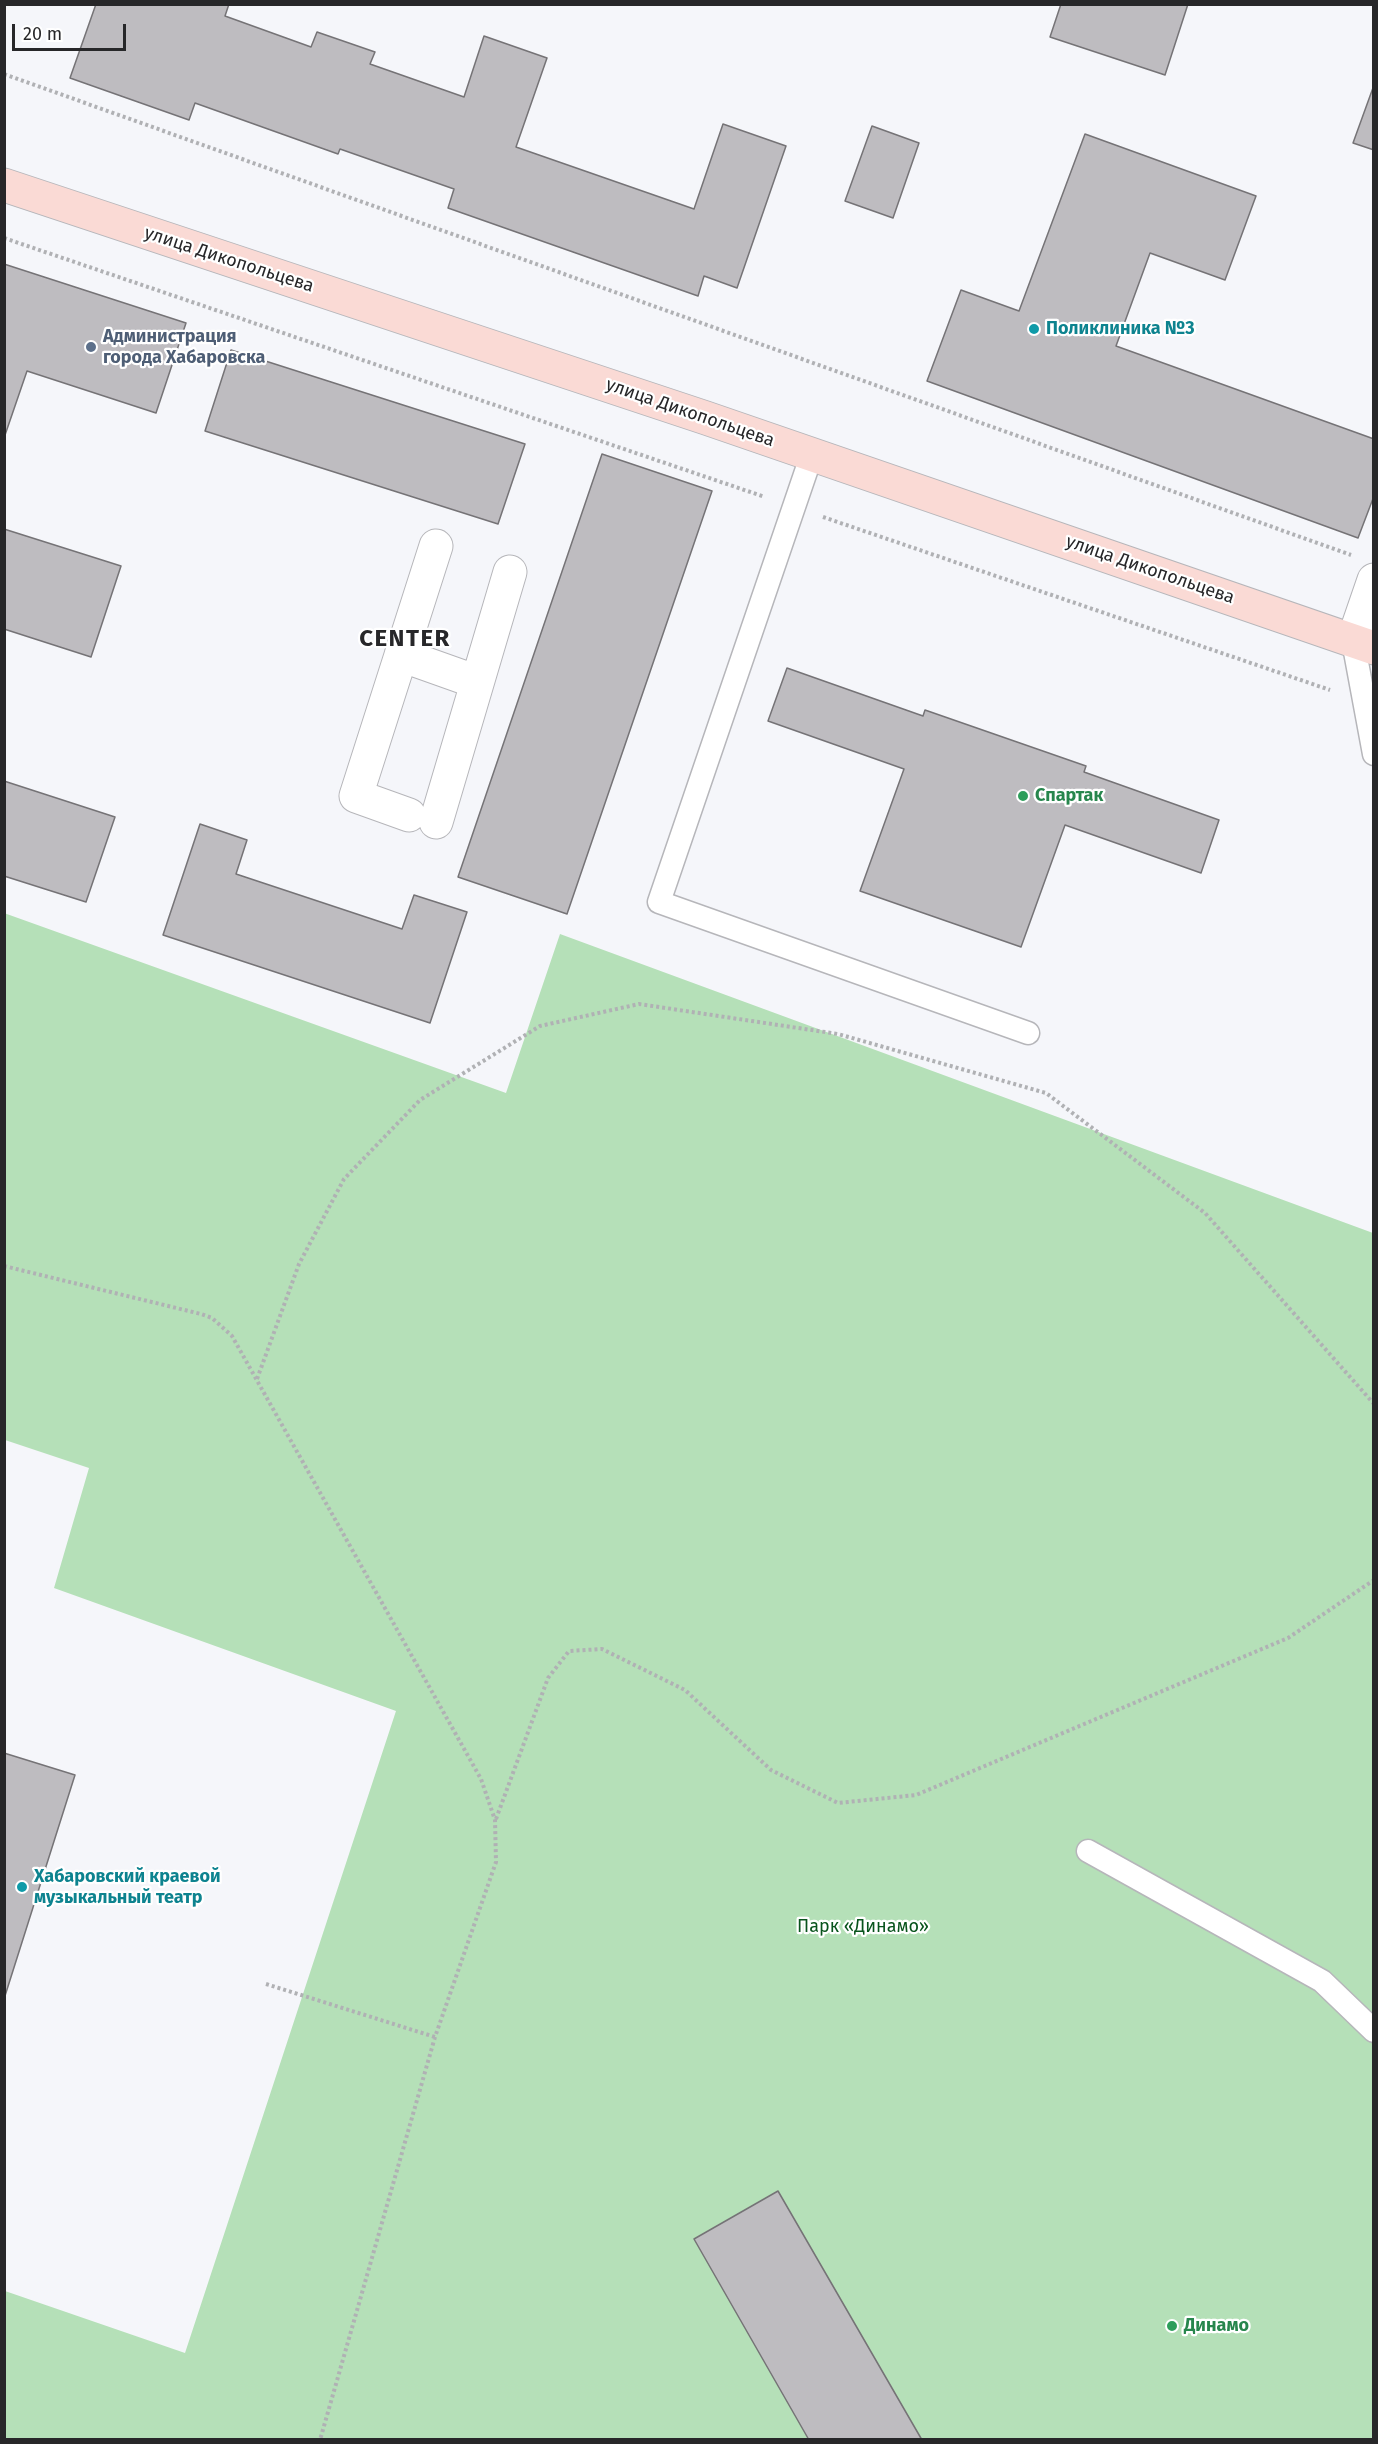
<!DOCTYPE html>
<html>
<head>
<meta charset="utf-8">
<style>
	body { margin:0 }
	#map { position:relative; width:1378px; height:2444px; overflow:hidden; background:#f5f6fa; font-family:"Fira Sans",sans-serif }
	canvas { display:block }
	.frame { position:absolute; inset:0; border:6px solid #272729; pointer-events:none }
	.scale { position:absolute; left:12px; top:24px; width:114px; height:27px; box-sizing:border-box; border:3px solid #272729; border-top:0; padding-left:8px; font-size:18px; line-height:21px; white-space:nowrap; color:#272729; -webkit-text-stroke:4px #fff; paint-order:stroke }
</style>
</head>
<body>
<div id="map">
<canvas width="1378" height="2444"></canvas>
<div class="frame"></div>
<div class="scale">20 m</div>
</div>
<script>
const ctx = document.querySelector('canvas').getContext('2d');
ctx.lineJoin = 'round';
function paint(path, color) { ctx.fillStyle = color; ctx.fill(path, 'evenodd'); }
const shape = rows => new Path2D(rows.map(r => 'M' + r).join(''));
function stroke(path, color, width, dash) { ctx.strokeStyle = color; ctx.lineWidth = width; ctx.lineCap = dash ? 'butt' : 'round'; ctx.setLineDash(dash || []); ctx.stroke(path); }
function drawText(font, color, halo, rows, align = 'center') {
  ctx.font = font + ' "Fira Sans",sans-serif'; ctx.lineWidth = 4.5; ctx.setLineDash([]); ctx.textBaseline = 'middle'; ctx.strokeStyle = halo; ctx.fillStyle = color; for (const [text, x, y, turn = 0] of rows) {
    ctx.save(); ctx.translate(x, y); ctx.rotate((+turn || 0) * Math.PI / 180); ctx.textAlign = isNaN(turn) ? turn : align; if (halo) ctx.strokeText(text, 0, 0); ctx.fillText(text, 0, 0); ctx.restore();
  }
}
paint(shape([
	[4,913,506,1093,560,934,1373,1233,1373,2439,5,2439,5,2291,185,2353,396,1711,54,1588,89,1468,5,1440]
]), '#b5e0b8');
const building = shape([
	[96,4,229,4,225,16,311,47,317,32,375,52,370,64,464,97,484,36,547,58,516,147,694,209,723,124,786,146,737,288,704,276,698,296,448,208,454,189,340,149,338,154,195,103,189,120,70,78,96,4],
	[1061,4,1188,4,1165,75,1050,37,1061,4],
	[1374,85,1374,150,1353,143,1374,85],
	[872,126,919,143,893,218,845,201,872,126],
	[1085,134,1256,196,1225,280,1150,253,1116,346,1374,439,1374,496,1358,538,927,381,961,290,1019,311,1085,134],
	[4,264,186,323,156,413,27,371,4,438,4,264],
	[231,350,525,444,498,524,205,431,231,350],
	[602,454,712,491,567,914,458,877,602,454],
	[4,529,121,566,91,657,4,629,4,529],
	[787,668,923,716,925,710,1086,766,1084,772,1219,820,1201,873,1065,825,1021,947,860,891,904,769,768,721,787,668],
	[4,781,115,817,86,902,4,876,4,781],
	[200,824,247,840,236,874,402,929,414,895,467,912,430,1023,163,935,200,824],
	[4,1753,75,1775,4,1999,4,1753],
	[778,2191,922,2440,809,2440,694,2239,778,2191]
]);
paint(building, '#bebcc0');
stroke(building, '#757376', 1.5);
const service = shape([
	[812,454,659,902,1028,1033],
	[1353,641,1374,754],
	[1088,1851,1322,1981,1374,2031]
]);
const minor = shape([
	[1353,641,1374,580],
	[401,655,477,682],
	[409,815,356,796,436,546],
	[436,822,510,572]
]);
const secondary = shape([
	[4,185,706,418,1374,648]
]);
stroke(service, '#b6b6ba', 25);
stroke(minor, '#b6b6ba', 35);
stroke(secondary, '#b6b6ba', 35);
stroke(shape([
	[4,74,1351,555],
	[4,238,765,497],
	[823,517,1330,690],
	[4,1266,201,1314,212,1318,232,1336,481,1779,495,1820,496,1862,435,2037,320,2440],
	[257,1379,299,1264,344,1179,420,1100,540,1026,639,1004,838,1034,1046,1093,1205,1213,1374,1404],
	[496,1819,548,1678,569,1651,602,1649,685,1690,771,1770,838,1803,916,1795,1288,1638,1374,1580],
	[266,1984,435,2037]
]), '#b0b1b4', 4, [3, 3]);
stroke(service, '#fff', 22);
stroke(minor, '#fff', 33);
stroke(secondary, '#fadad5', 33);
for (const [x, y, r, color] of [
	[1034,329,6,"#0f9aa8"],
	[91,347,6,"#5c6f8a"],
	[1023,796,6,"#2e9e5b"],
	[22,1887,6,"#0f9aa8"],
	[1172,2326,6,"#2e9e5b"]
]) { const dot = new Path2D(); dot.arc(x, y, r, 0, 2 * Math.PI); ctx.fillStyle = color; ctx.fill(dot); stroke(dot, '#fff', 2); }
drawText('18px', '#272729', '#fff', [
	["улица Дикопольцева",229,260,18],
	["улица Дикопольцева",690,413,19],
	["улица Дикопольцева",1150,570,19]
]);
drawText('bold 18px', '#0d838f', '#fff', [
	["Поликлиника №3",1046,329],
	["Хабаровский краевой",34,1877],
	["музыкальный театр",34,1898]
], 'left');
drawText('bold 18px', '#4e5e75', '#fff', [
	["Администрация",103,337],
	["города Хабаровска",103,358]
], 'left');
drawText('bold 18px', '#27864d', '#fff', [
	["Спартак",1035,796],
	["Динамо",1184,2326]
], 'left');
drawText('18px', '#08541c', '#fff', [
	["Парк «Динамо»",863,1927]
]);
ctx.letterSpacing = '1.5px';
drawText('bold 24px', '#272729', '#fff', [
	["CENTER",405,639]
]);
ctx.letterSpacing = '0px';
</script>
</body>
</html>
